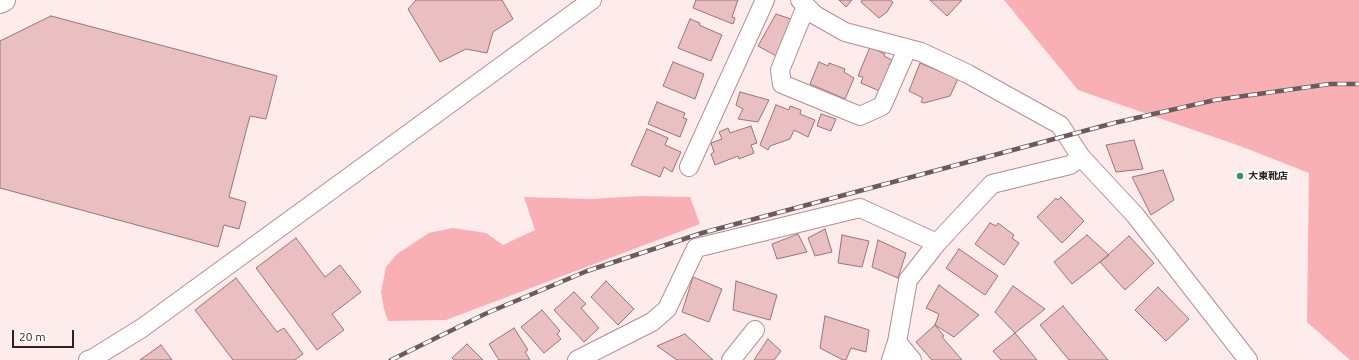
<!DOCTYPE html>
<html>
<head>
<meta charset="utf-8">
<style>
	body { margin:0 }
	#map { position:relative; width:1359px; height:360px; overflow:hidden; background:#feeced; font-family:Ubuntu,sans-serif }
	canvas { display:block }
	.scale { position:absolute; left:12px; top:330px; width:62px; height:18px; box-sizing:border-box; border:2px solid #302021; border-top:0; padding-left:5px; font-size:12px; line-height:14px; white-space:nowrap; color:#302021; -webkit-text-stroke:3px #fefefe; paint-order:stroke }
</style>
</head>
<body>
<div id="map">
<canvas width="1359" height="360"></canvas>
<div class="scale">20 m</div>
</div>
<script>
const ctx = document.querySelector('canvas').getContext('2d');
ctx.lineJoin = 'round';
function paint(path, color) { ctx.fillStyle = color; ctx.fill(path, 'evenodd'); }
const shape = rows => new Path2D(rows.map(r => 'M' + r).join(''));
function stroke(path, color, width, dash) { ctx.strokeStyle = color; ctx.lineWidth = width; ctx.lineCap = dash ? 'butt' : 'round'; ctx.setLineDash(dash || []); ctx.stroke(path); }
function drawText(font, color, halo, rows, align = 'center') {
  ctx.font = font + ' Ubuntu,"Noto Sans JP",sans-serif'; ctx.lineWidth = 4; ctx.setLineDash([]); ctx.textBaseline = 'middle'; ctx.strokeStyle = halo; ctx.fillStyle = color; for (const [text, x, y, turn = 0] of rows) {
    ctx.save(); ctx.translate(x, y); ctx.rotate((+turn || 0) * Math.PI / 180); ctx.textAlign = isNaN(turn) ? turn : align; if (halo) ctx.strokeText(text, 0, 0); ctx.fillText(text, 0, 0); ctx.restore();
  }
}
paint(shape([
	[1004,0,1359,0,1359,360,1350,360,1307,322,1309,173,1240,146,1078,90],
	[641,196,690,197,700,224,446,320,388,321,384,309,381,292,386,267,397,254,429,233,453,228,486,233,503,245,535,230,524,197,590,199]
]), '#f8b0b5');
const building = shape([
	[416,0,502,0,513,19,493,32,487,53,466,49,440,62,408,9,416,0],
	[696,0,738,0,732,17,735,18,733,24,693,8,696,0],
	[839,0,852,0,846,7,839,0],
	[862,0,890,0,893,2,887,12,879,18,861,2,862,0],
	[930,0,962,0,947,16,930,0],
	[776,14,794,20,778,57,758,46,776,14],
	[51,16,277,76,266,119,250,116,229,197,246,202,239,229,224,225,218,247,0,188,0,41,51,16],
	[690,19,700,23,699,25,722,35,711,61,678,48,690,19],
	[870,47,885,54,884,56,892,60,889,65,893,67,882,92,861,83,863,77,858,76,870,47],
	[673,62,704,74,695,99,663,86,673,62],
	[819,62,828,66,829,63,845,69,844,72,854,78,845,99,810,84,819,62],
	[920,63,958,79,950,96,924,103,921,102,923,98,909,91,920,63],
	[740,92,769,100,758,122,738,119,743,109,736,105,740,92],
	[657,102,685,113,683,118,687,119,680,137,648,124,657,102],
	[776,105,789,110,790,106,801,110,800,114,815,120,808,137,794,130,790,139,770,146,768,150,760,145,776,105],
	[821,114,836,119,831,131,817,126,821,114],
	[751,126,757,143,751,145,754,153,739,159,738,156,715,165,711,154,714,152,711,143,722,139,719,132,728,128,730,133,751,126],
	[647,129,668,138,665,145,681,152,672,172,664,167,660,177,631,165,647,129],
	[1134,140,1143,169,1116,172,1106,145,1134,140],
	[1163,170,1174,200,1151,215,1132,177,1163,170],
	[1061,197,1084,221,1062,243,1037,217,1056,198,1058,200,1061,197],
	[990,223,996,226,998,223,1014,235,1012,238,1019,243,1004,265,975,244,990,223],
	[825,229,832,252,815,256,808,238,825,229],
	[798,234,807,252,777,259,772,244,798,234],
	[842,235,869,241,862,267,838,263,842,235],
	[1087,235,1109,255,1072,284,1054,262,1087,235],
	[1129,236,1154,263,1125,290,1100,262,1129,236],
	[296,238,325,277,340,265,361,292,332,314,344,330,317,350,256,268,296,238],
	[878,240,906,253,898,278,872,267,878,240],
	[959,249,998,276,985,295,946,268,959,249],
	[693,277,722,289,709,322,682,312,693,277],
	[236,278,277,332,284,328,303,354,295,360,233,360,195,310,236,278],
	[606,281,634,309,618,325,591,297,606,281],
	[736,281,777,295,770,320,733,310,736,281],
	[939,285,979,315,954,337,935,325,939,314,926,308,939,285],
	[1013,286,1045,309,1015,333,995,312,1013,286],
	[1158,287,1189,319,1166,341,1135,310,1158,287],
	[574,292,586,304,581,308,599,328,584,342,554,310,574,292],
	[1063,306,1108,360,1069,360,1040,325,1063,306],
	[542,310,560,331,557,334,561,339,544,353,521,327,542,310],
	[825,316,869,330,866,352,851,348,846,360,843,360,820,348,825,316],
	[935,325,944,336,942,337,962,360,932,360,916,342,935,325],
	[514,328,528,350,525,352,530,360,499,360,489,344,514,328],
	[1015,333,1037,360,1001,360,993,351,1015,333],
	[685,334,713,360,677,360,657,346,685,334],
	[768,339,781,351,774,360,754,360,768,339],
	[467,344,483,360,454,360,452,358,467,344],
	[161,345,172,360,140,360,161,345]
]);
paint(building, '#e9bfc1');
stroke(building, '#9a7476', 1);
const street = shape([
	[800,0,815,15,845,32,921,52,968,74,1060,125,1081,157,1135,215,1248,360],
	[806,6,780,70,782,84,860,116,882,106,907,49],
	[689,167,765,0],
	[897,342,912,360],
	[88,360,92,359,142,328,592,0],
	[577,360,652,322,667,309,696,248,860,208,937,243],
	[731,360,755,330],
	[891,360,897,342,908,280,937,243,992,184,1070,165,1081,157]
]);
const highway = shape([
	[0,2,4,0]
]);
stroke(street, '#b58d8f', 20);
stroke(highway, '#b58d8f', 24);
stroke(street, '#fff', 18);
stroke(highway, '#fff', 22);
const rail = shape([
	[391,360,487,313,587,271,702,233,1114,123,1215,100,1330,84,1359,84]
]);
stroke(rail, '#6b5b5c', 4.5);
stroke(rail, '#fefefe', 3, [9]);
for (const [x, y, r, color] of [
	[1240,176,4,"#3a9368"]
]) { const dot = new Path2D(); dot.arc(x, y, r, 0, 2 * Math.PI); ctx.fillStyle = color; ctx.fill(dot); stroke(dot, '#fefefe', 1.5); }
drawText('bold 10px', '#302021', '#fefefe', [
	["大東靴店",1248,176]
], 'left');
</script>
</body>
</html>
